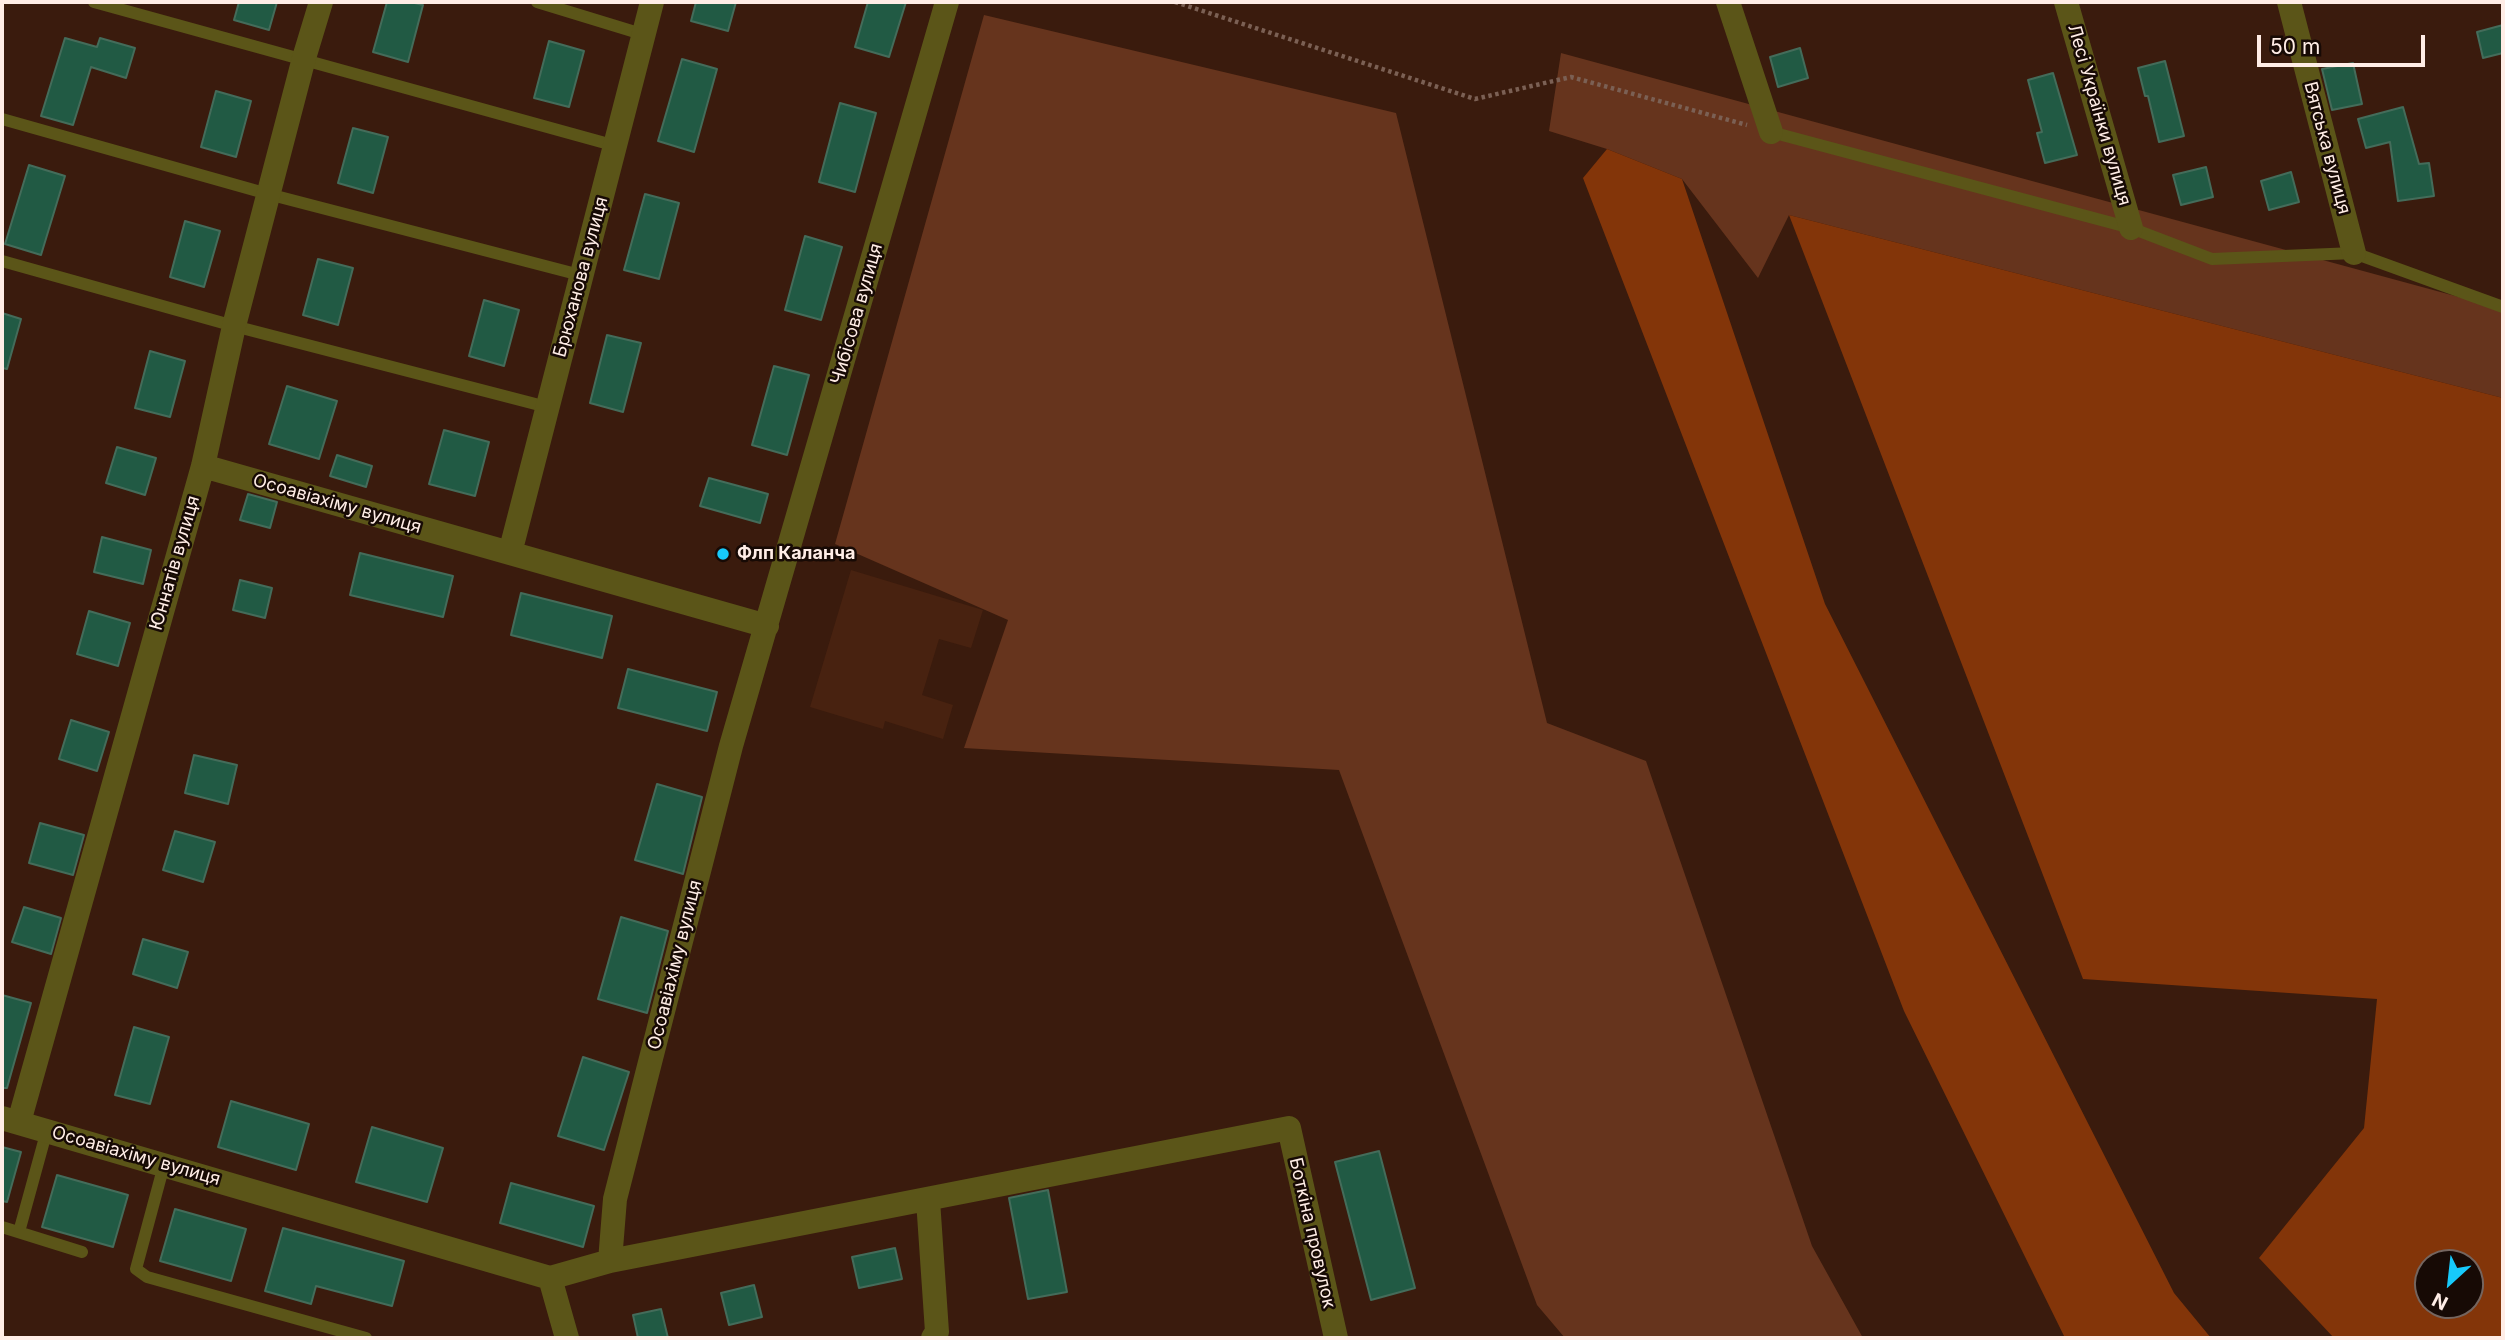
<!DOCTYPE html>
<html>
<head>
<meta charset="utf-8">
<style>
	body { margin:0 }
	#map { position:relative; width:2505px; height:1340px; overflow:hidden; background:#3a1b0d; font-family:Inter,sans-serif }
	canvas { display:block }
	.frame { position:absolute; inset:0; border:4px solid #ffede6; pointer-events:none }
	.north { position:absolute; left:2414px; top:1249px; width:70px; height:70px; box-sizing:border-box; background:#170a05; border:2px solid #74655f; border-radius:50%; rotate:207deg; font-size:19px; font-weight:700; line-height:28px; text-align:center; color:#ffede6 }
	.north::after { content:''; display:block; margin:auto; width:24px; height:32px; background:#17cafb; clip-path:polygon(50% 0,100% 100%,50% 72%,0 100%) }
	.scale { position:absolute; left:2257px; top:35px; width:168px; height:32px; box-sizing:border-box; border:4px solid #ffede6; border-top:0; padding-left:9px; font-size:21px; line-height:24px; white-space:nowrap; color:#ffede6; -webkit-text-stroke:5px #170a05; paint-order:stroke }
</style>
</head>
<body>
<div id="map">
<canvas width="2505" height="1340"></canvas>
<div class="frame"></div>
<div class="north">N</div>
<div class="scale">50 m</div>
</div>
<script>
const ctx = document.querySelector('canvas').getContext('2d');
ctx.lineJoin = 'round';
function paint(path, color) { ctx.fillStyle = color; ctx.fill(path, 'evenodd'); }
const shape = rows => new Path2D(rows.map(r => 'M' + r).join(''));
function stroke(path, color, width, dash) { ctx.strokeStyle = color; ctx.lineWidth = width; ctx.lineCap = dash ? 'butt' : 'round'; ctx.setLineDash(dash || []); ctx.stroke(path); }
function drawText(font, color, halo, rows, align = 'center') {
  ctx.font = font + ' Inter,sans-serif'; ctx.lineWidth = 5; ctx.setLineDash([]); ctx.textBaseline = 'middle'; ctx.strokeStyle = halo; ctx.fillStyle = color; for (const [text, x, y, turn = 0] of rows) {
    ctx.save(); ctx.translate(x, y); ctx.rotate((+turn || 0) * Math.PI / 180); ctx.textAlign = isNaN(turn) ? turn : align; if (halo) ctx.strokeText(text, 0, 0); ctx.fillText(text, 0, 0); ctx.restore();
  }
}
paint(shape([
	[851,570,983,610,971,648,939,639,922,695,953,705,943,739,885,721,883,729,810,707]
]), '#482210');
paint(shape([
	[984,15,1396,113,1547,723,1646,761,1812,1246,1863,1338,1565,1338,1537,1305,1339,770,964,748,1008,620,835,544],
	[1561,53,2503,309,2503,398,1789,215,1758,278,1682,179,1607,149,1549,131]
]), '#66341d');
paint(shape([
	[1607,149,1682,179,1825,604,2174,1293,2211,1338,2065,1338,1904,1011,1583,178],
	[1789,215,2503,398,2503,1338,2334,1338,2259,1258,2364,1128,2377,999,2083,979],
	[2428,1263,2470,1263,2470,1305,2428,1305]
]), '#833509');
const building = shape([
	[239,2,277,2,269,30,234,20,239,2],
	[387,2,410,2,423,5,408,62,373,52,387,2],
	[696,2,736,2,728,31,691,21,696,2],
	[868,2,906,2,889,57,855,47,868,2],
	[2503,25,2503,53,2483,58,2477,32,2503,25],
	[65,38,97,47,100,38,135,48,126,78,91,67,73,125,41,116,65,38],
	[549,41,584,51,569,107,534,98,549,41],
	[1800,48,1808,78,1778,87,1770,57,1800,48],
	[682,59,717,69,694,152,658,141,682,59],
	[2165,61,2184,136,2159,142,2148,96,2145,96,2138,68,2165,61],
	[2353,63,2362,104,2332,110,2322,69,2353,63],
	[2053,73,2077,155,2045,163,2037,133,2042,132,2028,80,2053,73],
	[216,91,251,101,236,157,201,147,216,91],
	[840,103,876,113,855,192,819,182,840,103],
	[2403,107,2419,164,2429,163,2434,196,2398,201,2390,142,2366,148,2358,119,2403,107],
	[353,128,388,137,373,193,338,183,353,128],
	[29,165,65,176,41,255,5,244,29,165],
	[2206,167,2213,197,2181,205,2173,175,2206,167],
	[2291,172,2299,202,2269,210,2261,181,2291,172],
	[645,194,679,203,659,279,624,270,645,194],
	[185,221,220,231,204,287,170,277,185,221],
	[805,236,842,247,821,320,785,310,805,236],
	[318,259,353,268,338,325,303,315,318,259],
	[484,300,519,310,504,366,469,356,484,300],
	[2,313,21,319,7,369,2,368,2,313],
	[607,335,641,343,623,412,590,403,607,335],
	[150,351,185,361,170,417,135,408,150,351],
	[774,366,809,375,787,455,752,445,774,366],
	[287,386,337,401,319,459,269,444,287,386],
	[444,430,489,442,475,496,429,484,444,430],
	[117,447,156,458,145,495,106,483,117,447],
	[337,455,372,466,366,487,330,476,337,455],
	[709,478,768,494,760,523,700,506,709,478],
	[248,494,277,502,270,528,240,520,248,494],
	[102,537,151,550,143,584,94,572,102,537],
	[360,553,453,576,443,617,350,595,360,553],
	[240,580,272,588,265,618,233,610,240,580],
	[521,593,612,616,602,658,511,635,521,593],
	[89,611,130,623,118,666,77,654,89,611],
	[628,669,717,692,707,731,618,708,628,669],
	[71,720,109,732,97,771,59,759,71,720],
	[194,755,237,765,228,804,185,793,194,755],
	[657,784,702,797,683,874,635,860,657,784],
	[40,823,84,835,73,875,29,863,40,823],
	[175,831,215,842,203,882,163,870,175,831],
	[24,907,61,918,51,954,12,942,24,907],
	[621,917,668,931,647,1013,598,999,621,917],
	[143,939,188,952,177,988,133,974,143,939],
	[2,995,31,1003,7,1088,2,1088,2,995],
	[134,1027,169,1037,150,1104,115,1095,134,1027],
	[583,1057,629,1072,604,1150,558,1136,583,1057],
	[231,1101,309,1124,296,1170,218,1147,231,1101],
	[372,1127,443,1148,427,1202,356,1182,372,1127],
	[2,1147,21,1152,7,1202,2,1201,2,1147],
	[1379,1151,1415,1288,1371,1300,1335,1162,1379,1151],
	[57,1175,128,1195,113,1247,42,1227,57,1175],
	[511,1183,594,1206,583,1247,500,1223,511,1183],
	[1048,1190,1067,1292,1028,1299,1009,1198,1048,1190],
	[175,1209,246,1229,231,1281,160,1261,175,1209],
	[283,1228,404,1261,392,1306,316,1286,311,1304,265,1291,283,1228],
	[895,1248,902,1279,859,1288,852,1257,895,1248],
	[754,1285,762,1317,729,1325,721,1293,754,1285],
	[661,1309,668,1338,638,1338,633,1315,661,1309]
]);
paint(building, '#215a44');
stroke(building, '#446c5a', 2);
stroke(shape([
	[1175,2,1475,99,1571,77,1747,125]
]), '#7b6054', 4.5, [3.5, 3.5]);
stroke(shape([
	[94,2,616,146],
	[537,2,645,35],
	[2,119,268,194,580,275],
	[1771,132,2131,228,2212,259,2354,253,2503,307],
	[2,261,234,326,547,407],
	[164,1165,136,1269,147,1277,366,1338],
	[2,1227,82,1252],
	[19,1232,47,1130]
]), '#5b5518', 12);
stroke(shape([
	[1728,2,1771,132],
	[2066,2,2131,228],
	[2289,2,2354,253],
	[203,466,767,626],
	[510,553,652,2],
	[2,1118,550,1278,610,1261,1289,1128,1336,1338],
	[19,1122,203,466,234,326,304,58,321,2],
	[928,1200,937,1332,933,1338],
	[610,1261,615,1199,731,746,947,2],
	[550,1278,567,1338]
]), '#5b5518', 24);
for (const [x, y, r, color] of [
	[723,554,7,"#17cafb"]
]) { const dot = new Path2D(); dot.arc(x, y, r, 0, 2 * Math.PI); ctx.fillStyle = color; ctx.fill(dot); stroke(dot, '#170a05', 2.5); }
drawText('18px', '#ffede6', '#170a05', [
	["Лесі Українки вулиця",2099,115,74],
	["Вятська вулиця",2327,148,75],
	["Брюханова вулиця",581,277,-75],
	["Чибісова вулиця",857,314,-74],
	["Осоавіахіму вулиця",337,504,16],
	["Юннатів вулиця",175,563,-74],
	["Осоавіахіму вулиця",675,965,-76],
	["Осоавіахіму вулиця",136,1156,16],
	["Боткіна провулок",1312,1233,77]
]);
drawText('bold 18px', '#ffede6', '#170a05', [
	["Флп Каланча",737,554]
], 'left');
</script>
</body>
</html>
